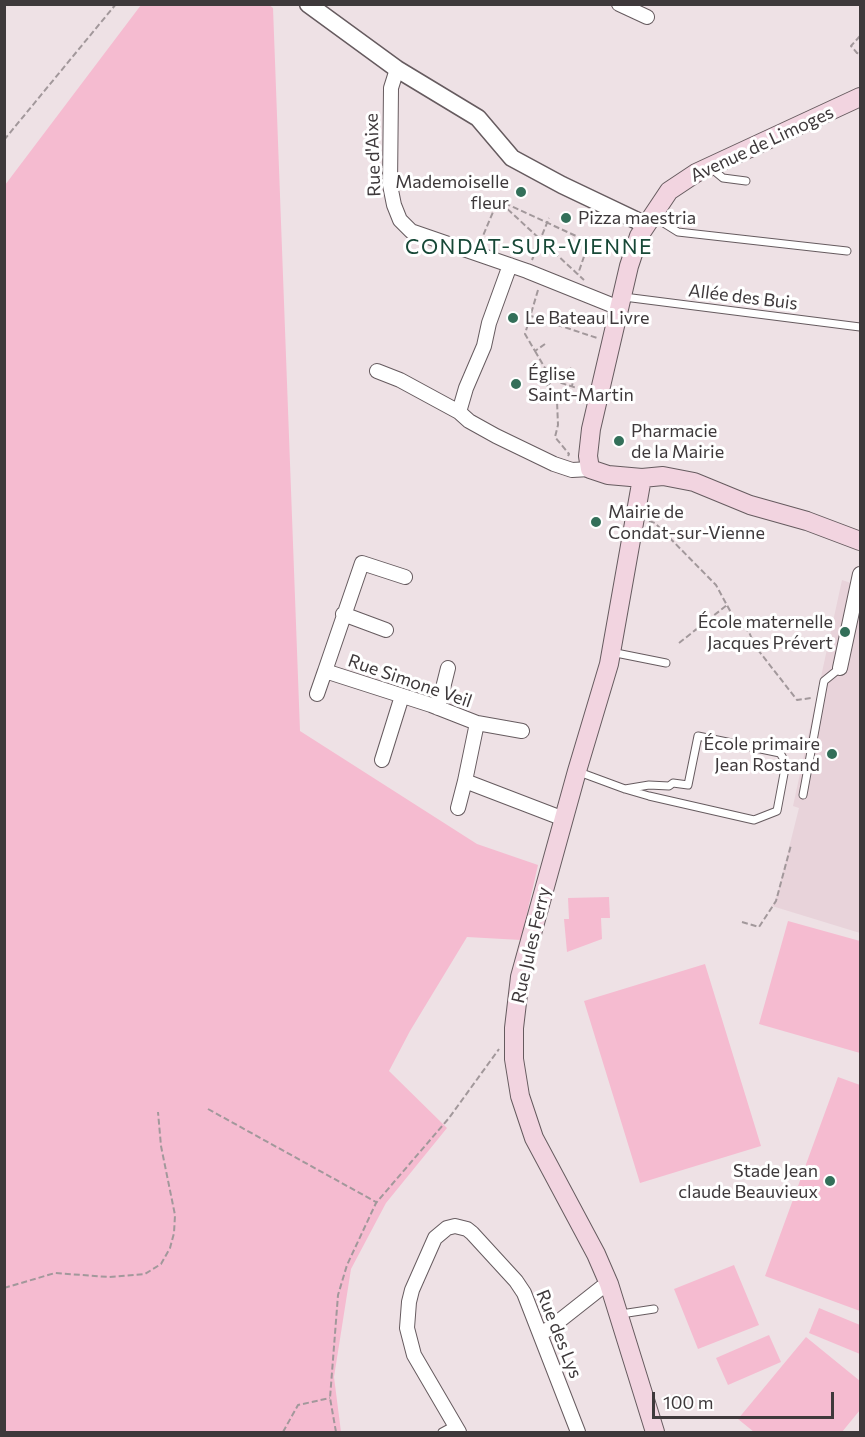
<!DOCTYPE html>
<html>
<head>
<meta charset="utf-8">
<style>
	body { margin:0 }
	#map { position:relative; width:865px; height:1437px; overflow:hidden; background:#eee1e5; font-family:Commissioner,sans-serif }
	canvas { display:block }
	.frame { position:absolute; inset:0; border:6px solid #3e393b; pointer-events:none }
	.scale { position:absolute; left:652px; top:1392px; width:182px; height:27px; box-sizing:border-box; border:3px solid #3e393b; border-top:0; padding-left:8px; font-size:18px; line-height:21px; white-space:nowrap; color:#3e393b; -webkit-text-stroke:4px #fff; paint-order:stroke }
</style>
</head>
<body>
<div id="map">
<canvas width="865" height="1437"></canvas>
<div class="frame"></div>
<div class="scale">100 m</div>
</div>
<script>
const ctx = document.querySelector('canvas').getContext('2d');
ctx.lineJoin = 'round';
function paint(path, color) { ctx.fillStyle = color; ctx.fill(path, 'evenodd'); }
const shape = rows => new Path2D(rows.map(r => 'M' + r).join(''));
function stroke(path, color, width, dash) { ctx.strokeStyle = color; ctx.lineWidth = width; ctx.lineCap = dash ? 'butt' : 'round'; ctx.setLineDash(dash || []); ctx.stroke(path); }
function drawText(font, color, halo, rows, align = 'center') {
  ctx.font = font + ' Commissioner,sans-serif'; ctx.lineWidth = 6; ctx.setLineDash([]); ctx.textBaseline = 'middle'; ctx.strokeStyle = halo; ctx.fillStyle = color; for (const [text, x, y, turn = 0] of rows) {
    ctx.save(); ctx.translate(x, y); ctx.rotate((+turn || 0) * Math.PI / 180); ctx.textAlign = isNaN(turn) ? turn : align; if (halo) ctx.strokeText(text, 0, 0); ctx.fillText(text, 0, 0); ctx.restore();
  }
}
paint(shape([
	[842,580,860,586,860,933,772,906,777,896,799,808,793,806]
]), '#e8d3da');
paint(shape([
	[268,4,273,8,300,731,477,844,538,865,521,940,467,937,410,1031,389,1071,447,1128,386,1203,351,1269,334,1377,341,1432,5,1432,5,185,141,5],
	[609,897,610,918,601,918,602,939,567,952,564,919,569,919,568,898],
	[788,921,860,941,860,1053,759,1024],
	[705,964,761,1146,640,1183,584,1001],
	[838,1077,860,1085,860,1311,765,1276],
	[734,1265,759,1325,698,1349,674,1289],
	[819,1308,860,1325,860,1354,809,1333],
	[769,1335,781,1362,728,1385,716,1358],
	[806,1337,860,1381,860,1410,842,1432,754,1432,738,1419]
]), '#f5bbd0');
const service = shape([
	[712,169,723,178,746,181],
	[654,217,678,232,847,251],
	[624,297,860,327],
	[611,652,666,663],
	[579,772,625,789,649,796,754,820,777,811,786,763,780,753,698,736,688,785,673,783,669,786,649,785,625,789],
	[803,795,824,681,840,668],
	[621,1314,654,1309],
	[442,1432,455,1425]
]);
const minor = shape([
	[619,4,647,17],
	[397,69,391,88,390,185,394,205,400,220,411,231,527,271,619,308],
	[377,371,400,380,459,412,469,421,496,436,554,464,572,470,590,469],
	[459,412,466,388,484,346,489,323,510,265],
	[405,577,362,563,325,671,431,705,477,723,465,781,564,819],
	[343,614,386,630],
	[840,668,860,574],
	[317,694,325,671],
	[438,708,448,668],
	[477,723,522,731],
	[382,760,402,696],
	[458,808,465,781],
	[540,1333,549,1329,601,1288,609,1284],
	[459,1432,414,1355,407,1328,409,1302,412,1290,435,1238,447,1228,455,1226,467,1229,472,1233,516,1281,524,1293,578,1432]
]);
const tertiary = shape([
	[308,4,397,69,478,118,512,158,562,185,646,225]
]);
const secondary = shape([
	[860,97,696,173,669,191,639,236,629,266,591,429,588,456,590,469,608,475,642,478,663,476,694,482,750,505,807,521,860,541],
	[642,478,609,664,577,771,520,977,514,1028,514,1059,520,1096,534,1138,596,1254,609,1284,655,1432]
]);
stroke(service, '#665b5f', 9);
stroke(minor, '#665b5f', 16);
stroke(tertiary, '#665b5f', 19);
stroke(secondary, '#665b5f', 20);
stroke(shape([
	[860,36,851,46,857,53,860,54],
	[4,140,116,4],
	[501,203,584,280],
	[480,243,498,200,589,242,578,274],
	[532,260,549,218],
	[538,290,525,334,535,351,545,344],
	[531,316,597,338],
	[535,351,552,380,546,388,557,401,558,425,555,437,569,454,568,456],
	[570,368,575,372,572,386],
	[552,380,586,391],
	[649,521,655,523,716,585,735,620,749,632,755,646,797,700,811,698],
	[679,643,727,605],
	[742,922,759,927,776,901,791,845],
	[208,1109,376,1202],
	[4,1288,55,1273,109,1277,145,1274,161,1264,170,1248,174,1233,175,1215,161,1146,158,1112],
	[283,1432,298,1405,330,1398],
	[336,1432,330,1398,338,1295,347,1265,376,1203,449,1118,499,1049]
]), '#a2989b', 2, [6, 3]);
stroke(service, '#fff', 7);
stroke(minor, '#fff', 14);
stroke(tertiary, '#fff', 16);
stroke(secondary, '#f2d4e0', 18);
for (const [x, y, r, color] of [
	[521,192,6,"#336f59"],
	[566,218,6,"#336f59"],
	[513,318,6,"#336f59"],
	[516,384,6,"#336f59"],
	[619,441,6,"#336f59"],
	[596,522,6,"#336f59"],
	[845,632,6,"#336f59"],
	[832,754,6,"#336f59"],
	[830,1181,6,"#336f59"]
]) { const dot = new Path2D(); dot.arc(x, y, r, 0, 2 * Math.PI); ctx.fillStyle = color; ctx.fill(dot); stroke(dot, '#fff', 2); }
drawText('18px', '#3e393b', '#fff', [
	["Avenue de Limoges",762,144,-25],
	["Rue d'Aixe",373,155,-92],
	["Allée des Buis",743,297,7],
	["Rue Simone Veil",410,681,19],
	["Rue Jules Ferry",531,945,-77],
	["Rue des Lys",559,1334,68]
]);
drawText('18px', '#3e393b', '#fff', [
	["Mademoiselle",509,182,"right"],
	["fleur",509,203,"right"],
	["Pizza maestria",578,218],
	["Le Bateau Livre",525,318],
	["Église",528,374],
	["Saint-Martin",528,395],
	["Pharmacie",631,431],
	["de la Mairie",631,452],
	["Mairie de",608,512],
	["Condat-sur-Vienne",608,533],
	["École maternelle",833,622,"right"],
	["Jacques Prévert",833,643,"right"],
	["École primaire",820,744,"right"],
	["Jean Rostand",820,765,"right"],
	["Stade Jean",818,1171,"right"],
	["claude Beauvieux",818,1192,"right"]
], 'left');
ctx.letterSpacing = '1.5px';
drawText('21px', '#174837', '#fff', [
	["CONDAT-SUR-VIENNE",529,247]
]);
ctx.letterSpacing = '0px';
</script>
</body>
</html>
